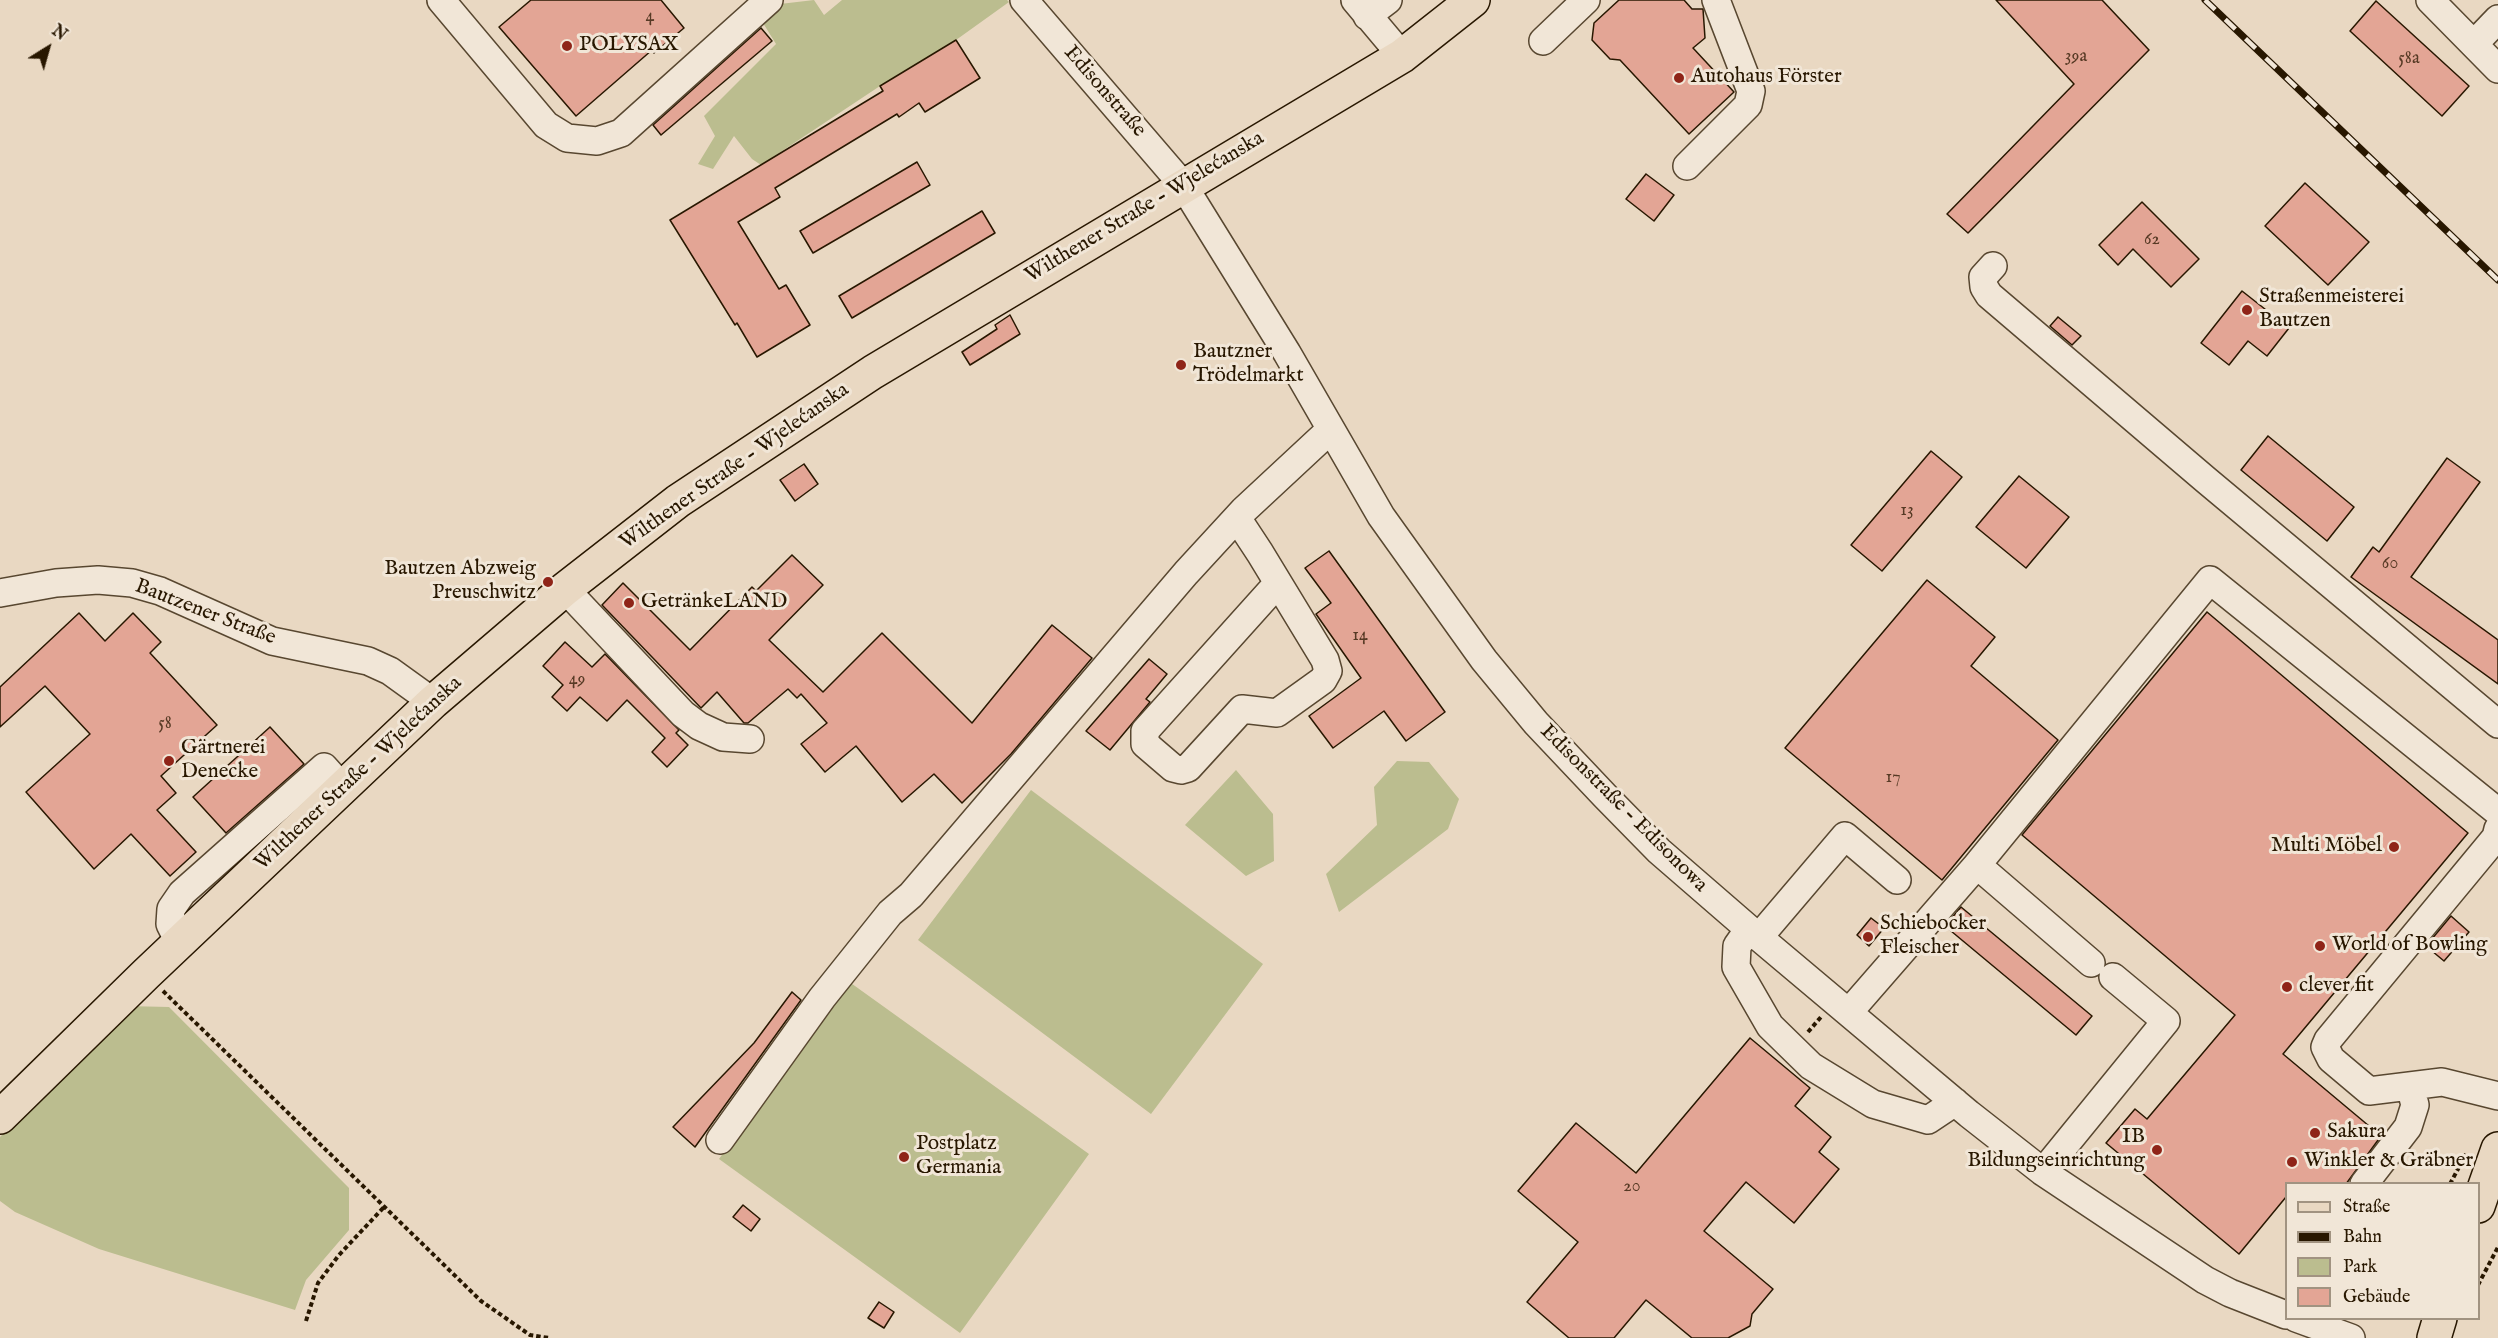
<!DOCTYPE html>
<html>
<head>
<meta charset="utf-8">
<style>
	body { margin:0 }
	#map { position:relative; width:2498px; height:1338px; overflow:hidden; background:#e9d8c2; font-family:"IM FELL English",serif }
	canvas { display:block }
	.legend { position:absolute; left:2285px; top:1182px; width:195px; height:138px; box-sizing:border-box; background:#f1e6d7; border:2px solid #a19381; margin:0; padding:8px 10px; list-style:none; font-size:18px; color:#281700 }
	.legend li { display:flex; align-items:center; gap:12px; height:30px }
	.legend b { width:30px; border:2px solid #a19381 }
	.north { position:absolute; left:18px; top:18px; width:60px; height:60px; -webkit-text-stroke:4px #f1e6d7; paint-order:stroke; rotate:37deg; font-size:16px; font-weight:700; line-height:24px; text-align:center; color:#281700 }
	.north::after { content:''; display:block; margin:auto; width:21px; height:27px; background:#281700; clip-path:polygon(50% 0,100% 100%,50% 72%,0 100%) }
</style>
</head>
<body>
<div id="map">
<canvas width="2498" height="1338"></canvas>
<ul class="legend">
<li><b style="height:8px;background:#e9d8c2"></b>Straße</li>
<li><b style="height:8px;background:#281700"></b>Bahn</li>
<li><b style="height:16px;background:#bbbd8f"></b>Park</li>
<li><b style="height:16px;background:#e3a595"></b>Gebäude</li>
</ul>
<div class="north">N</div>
</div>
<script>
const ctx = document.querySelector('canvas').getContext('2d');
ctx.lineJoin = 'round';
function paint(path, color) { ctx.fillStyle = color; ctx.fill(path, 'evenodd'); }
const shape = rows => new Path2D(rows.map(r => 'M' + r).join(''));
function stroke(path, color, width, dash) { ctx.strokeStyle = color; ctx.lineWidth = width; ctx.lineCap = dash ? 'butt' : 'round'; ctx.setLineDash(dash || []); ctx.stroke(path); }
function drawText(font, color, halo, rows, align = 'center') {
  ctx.font = font + ' "IM FELL English",serif'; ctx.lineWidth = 6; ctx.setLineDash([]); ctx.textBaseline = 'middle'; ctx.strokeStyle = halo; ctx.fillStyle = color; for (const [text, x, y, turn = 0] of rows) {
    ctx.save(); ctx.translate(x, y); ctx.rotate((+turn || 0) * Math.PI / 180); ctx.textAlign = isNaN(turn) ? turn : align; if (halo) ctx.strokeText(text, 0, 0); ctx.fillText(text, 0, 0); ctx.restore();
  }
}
paint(shape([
	[814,0,824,15,842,0,1007,0,1009,2,956,40,880,86,761,165,752,159,734,136,713,169,698,164,715,136,704,116,776,44,763,23,780,4],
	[1397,761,1429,762,1459,799,1448,829,1339,912,1326,874,1377,825,1374,787],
	[1236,770,1273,814,1274,861,1246,876,1185,825],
	[1031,790,1263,964,1151,1114,918,940],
	[848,981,1089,1154,960,1333,719,1159],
	[126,1006,169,1007,349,1188,349,1230,306,1280,295,1310,99,1249,15,1212,0,1201,0,1137]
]), '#bbbd8f');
const building = shape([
	[531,0,661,0,684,28,654,53,652,50,576,116,499,27,531,0],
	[1619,0,1684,0,1692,9,1703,9,1705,38,1693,48,1734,92,1689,134,1620,60,1610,59,1592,40,1594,23,1619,0],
	[1996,0,2102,0,2149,50,1968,233,1947,214,2074,84,1996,0],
	[2376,1,2469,86,2442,116,2350,31,2376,1],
	[761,28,772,41,661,135,653,125,761,28],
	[956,40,980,78,925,112,919,103,899,117,897,114,775,188,780,197,738,222,779,289,786,285,810,325,757,357,737,323,735,325,670,220,883,91,880,86,956,40],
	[917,162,930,185,813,253,800,231,917,162],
	[1646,174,1674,195,1654,221,1626,199,1646,174],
	[2305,183,2369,242,2328,285,2265,226,2305,183],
	[2142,202,2199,259,2171,287,2133,249,2118,265,2099,245,2142,202],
	[982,211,995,233,852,318,839,296,982,211],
	[2242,291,2289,328,2267,356,2248,341,2229,365,2201,343,2242,291],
	[1010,315,1020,334,970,365,962,352,997,329,995,325,1010,315],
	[2058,317,2081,336,2072,345,2050,326,2058,317],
	[2268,436,2354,507,2327,541,2241,470,2268,436],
	[1931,451,1962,477,1882,571,1851,545,1931,451],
	[2447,458,2480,482,2411,577,2498,640,2498,684,2351,577,2373,547,2379,552,2447,458],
	[804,464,818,484,795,501,780,480,804,464],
	[2019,476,2069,517,2026,568,1976,527,2019,476],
	[1329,551,1445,712,1406,741,1384,711,1333,748,1309,716,1361,678,1316,614,1331,603,1305,568,1329,551],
	[792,555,823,585,769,640,823,692,882,633,972,723,1052,625,1092,658,1011,754,962,803,934,774,902,802,856,746,825,772,801,744,827,723,801,694,797,698,788,689,748,723,744,723,717,692,701,708,602,605,623,583,690,650,752,587,756,591,792,555],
	[1927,580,1995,637,1971,666,2058,740,1942,880,1785,748,1927,580],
	[2207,612,2468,833,2283,1054,2381,1136,2346,1184,2286,1184,2286,1197,2239,1254,2106,1143,2135,1109,2147,1119,2235,1015,2022,835,2207,612],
	[79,613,105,641,133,613,161,642,150,653,217,725,161,776,176,793,157,810,196,852,170,876,131,834,94,869,26,792,90,734,45,686,0,727,0,687,79,613],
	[565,642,592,667,605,654,679,730,676,733,688,745,667,767,652,752,665,738,627,700,607,721,580,697,567,711,552,697,563,685,543,666,565,642],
	[1149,659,1167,674,1146,699,1150,702,1110,750,1086,731,1149,659],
	[270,727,304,764,226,833,193,797,270,727],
	[1961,907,2092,1016,2076,1035,1945,926,1961,907],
	[2451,916,2469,932,2444,961,2426,946,2451,916],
	[1871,918,1884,928,1869,946,1857,935,1871,918],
	[792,992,801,1000,695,1147,673,1127,754,1043,792,992],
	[1750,1038,1810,1088,1795,1106,1831,1137,1819,1152,1839,1169,1794,1223,1746,1182,1704,1231,1773,1289,1752,1314,1750,1326,1728,1338,1692,1338,1646,1300,1614,1338,1569,1338,1527,1302,1578,1242,1518,1191,1576,1123,1636,1173,1750,1038],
	[743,1205,760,1219,751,1231,733,1217,743,1205],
	[879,1302,894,1312,884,1328,868,1318,879,1302]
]);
paint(building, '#e3a595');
stroke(building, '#281700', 1.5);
const minor = shape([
	[441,0,546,125,567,138,597,141,621,133,769,0],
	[1024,0,1183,185,1287,353,1381,516,1484,660,1536,723,1605,796,1659,851,1749,929,1969,1114,2043,1172,2205,1280,2230,1293,2286,1315],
	[1355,0,1402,56],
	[2430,0,2498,69],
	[1367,16,1388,0],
	[1543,41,1586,0],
	[2474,44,2498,19],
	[1687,166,1748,105,1751,91,1716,0],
	[1993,266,1983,277,1984,287,1989,295,2206,480,2498,724],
	[1237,518,1260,553,1325,660,1328,671,1323,680,1277,713,1242,709,1188,768,1181,770,1173,768,1145,744,1145,731,1278,583],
	[565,589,683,714,699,726,723,737,750,739],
	[0,593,56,583,98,580,132,583,160,591,272,641,368,661,390,671,433,702],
	[2498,829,2496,837,2328,1040,2325,1047,2331,1059,2369,1091,2442,1082,2498,1096],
	[1977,865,2210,580,2498,812],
	[1749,929,1737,946,1736,967,1770,1026,1811,1066,1873,1104,1928,1120,1955,1102],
	[1759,937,1845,836,1897,880],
	[179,942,170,924,171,909,182,893,324,767,342,787],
	[1849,1012,1977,865,2091,963],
	[720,1140,822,998,890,913,911,895,1186,573,1244,510,1330,430],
	[2043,1172,2166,1021,2113,977],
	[2364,1184,2408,1127,2415,1105,2410,1086],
	[2296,1318,2351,1338]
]);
const major = shape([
	[0,1117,146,974,433,702,565,589,678,501,873,372,1402,56,1473,0],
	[2478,1206,2498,1149],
	[2434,1338,2440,1318]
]);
stroke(minor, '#584730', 30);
stroke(major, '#281700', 36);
stroke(shape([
	[163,991,481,1301,530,1335,549,1338],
	[1808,1032,1821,1017],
	[2450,1184,2466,1154],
	[2478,1285,2498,1247],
	[306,1321,318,1283,339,1255,384,1207]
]), '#281700', 4, [4.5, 3]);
stroke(minor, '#f1e6d7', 27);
stroke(major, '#e9d8c2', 33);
const rail = shape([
	[2205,0,2498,280]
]);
stroke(rail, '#281700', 7);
stroke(rail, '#f1e6d7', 4.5, [14]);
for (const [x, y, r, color] of [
	[567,46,6,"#8f2418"],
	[1679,78,6,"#8f2418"],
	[2247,310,6,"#8f2418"],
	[1181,365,6,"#8f2418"],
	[548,582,6,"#8f2418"],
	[629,603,6,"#8f2418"],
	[169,761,6,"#8f2418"],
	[2394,847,6,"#8f2418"],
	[1868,937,6,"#8f2418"],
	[2320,946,6,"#8f2418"],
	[2287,987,6,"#8f2418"],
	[2315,1133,6,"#8f2418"],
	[2157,1150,6,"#8f2418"],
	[904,1157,6,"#8f2418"],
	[2292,1162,6,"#8f2418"]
]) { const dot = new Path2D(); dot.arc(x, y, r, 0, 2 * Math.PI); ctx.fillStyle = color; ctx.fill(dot); stroke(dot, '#f1e6d7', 2); }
drawText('18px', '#573a25', null, [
	["4",650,17],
	["39a",2076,57],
	["58a",2409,59],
	["62",2152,240],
	["13",1907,511],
	["60",2390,564],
	["14",1360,636],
	["49",577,680],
	["58",165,724],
	["17",1893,778],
	["20",1632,1187]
]);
drawText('21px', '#281700', '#f1e6d7', [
	["POLYSAX",579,46],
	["Autohaus Förster",1691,78],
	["Straßenmeisterei",2259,298],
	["Bautzen",2259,322],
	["Bautzner",1193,353],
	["Trödelmarkt",1193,377],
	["Bautzen Abzweig",536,570,"right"],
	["Preuschwitz",536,594,"right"],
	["GetränkeLAND",641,603],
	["Gärtnerei",181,749],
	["Denecke",181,773],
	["Multi Möbel",2382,847,"right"],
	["Schiebocker",1880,925],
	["Fleischer",1880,949],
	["World of Bowling",2332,946],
	["clever fit",2299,987],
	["Sakura",2327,1133],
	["IB",2145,1138,"right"],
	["Bildungseinrichtung",2145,1162,"right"],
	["Postplatz",916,1145],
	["Germania",916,1169],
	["Winkler & Gräbner",2304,1162]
], 'left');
drawText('21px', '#281700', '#f1e6d7', [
	["Edisonstraße",1104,92,49],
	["Wilthener Straße - Wjelećanska",1145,208,-31],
	["Wilthener Straße - Wjelećanska",735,467,-35],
	["Bautzener Straße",205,613,21],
	["Wilthener Straße - Wjelećanska",359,774,-43],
	["Edisonstraße - Edisonowa",1623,809,45]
]);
</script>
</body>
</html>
